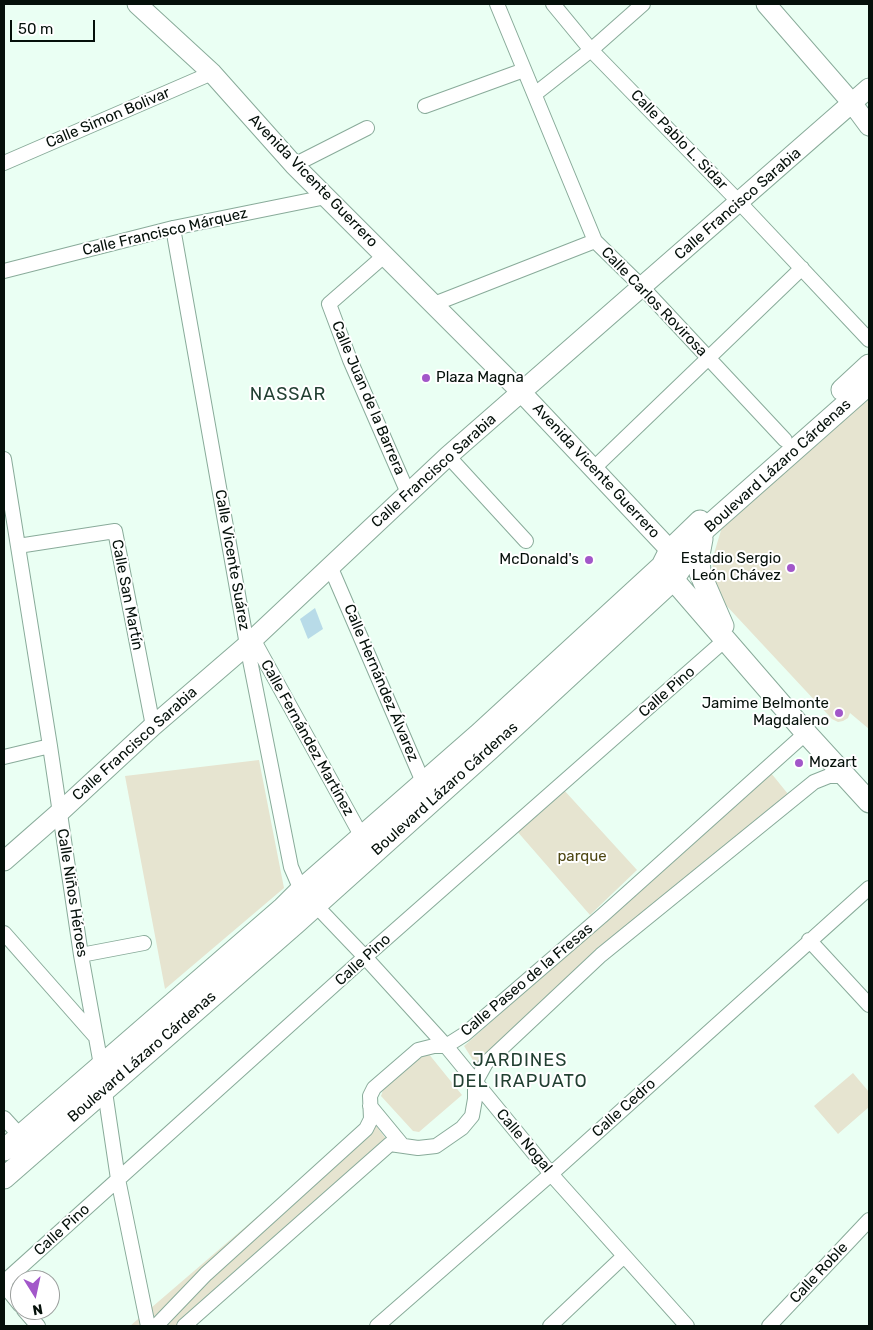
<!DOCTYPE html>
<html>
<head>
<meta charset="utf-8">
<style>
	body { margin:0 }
	#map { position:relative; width:873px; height:1330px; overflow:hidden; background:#eafff3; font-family:Rubik,sans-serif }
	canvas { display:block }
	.frame { position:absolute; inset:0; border:5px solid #05100a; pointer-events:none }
	.north { position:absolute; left:10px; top:1270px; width:50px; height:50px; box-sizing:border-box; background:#fff; border:1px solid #9b9f9d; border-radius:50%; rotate:170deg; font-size:14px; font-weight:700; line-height:20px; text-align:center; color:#05100a }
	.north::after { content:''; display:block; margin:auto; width:18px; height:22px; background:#a257c9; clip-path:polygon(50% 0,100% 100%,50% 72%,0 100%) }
	.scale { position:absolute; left:10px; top:20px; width:85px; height:22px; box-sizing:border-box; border:2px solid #05100a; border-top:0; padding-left:6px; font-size:15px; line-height:18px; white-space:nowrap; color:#05100a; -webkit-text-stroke:4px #fff; paint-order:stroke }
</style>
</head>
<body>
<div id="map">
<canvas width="873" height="1330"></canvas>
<div class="frame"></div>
<div class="north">N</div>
<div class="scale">50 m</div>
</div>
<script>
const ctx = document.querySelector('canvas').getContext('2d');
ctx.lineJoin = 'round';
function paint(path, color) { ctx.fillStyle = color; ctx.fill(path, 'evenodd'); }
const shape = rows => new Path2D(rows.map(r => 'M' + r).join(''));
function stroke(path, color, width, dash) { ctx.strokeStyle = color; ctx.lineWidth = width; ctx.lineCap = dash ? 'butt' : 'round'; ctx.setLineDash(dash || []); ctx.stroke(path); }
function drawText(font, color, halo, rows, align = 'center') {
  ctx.font = font + ' Rubik,sans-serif'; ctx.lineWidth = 4; ctx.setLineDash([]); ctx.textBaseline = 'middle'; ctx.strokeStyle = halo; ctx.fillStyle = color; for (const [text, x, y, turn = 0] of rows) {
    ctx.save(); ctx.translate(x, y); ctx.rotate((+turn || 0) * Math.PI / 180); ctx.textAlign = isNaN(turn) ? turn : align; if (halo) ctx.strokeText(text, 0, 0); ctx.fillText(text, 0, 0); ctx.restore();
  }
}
paint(shape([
	[869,395,869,729,850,713,848,718,843,721,838,722,832,719,723,602,712,579,713,557,722,527],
	[259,760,284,888,165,989,125,776],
	[771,773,788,794,476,1065,464,1046],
	[563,789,637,870,590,915,516,830],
	[428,1053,462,1095,419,1132,413,1131,381,1096,384,1087,419,1055],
	[853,1073,869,1092,869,1107,838,1134,814,1106],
	[371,1119,390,1144,185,1326,130,1326]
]), '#e6e4d0');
paint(shape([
	[315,608,323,629,308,639,300,619]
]), '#b8dbe8');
const street = shape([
	[497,4,595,241,642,287,785,440],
	[553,4,591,50,739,202,869,340],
	[535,94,591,50,643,4],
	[425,106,524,70],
	[4,163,212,73],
	[294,165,367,128],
	[173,228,247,645,291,867,301,890,365,957,446,1046,551,1174,687,1326],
	[384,256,329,304,350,360,408,493],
	[4,271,173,228,326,197],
	[434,304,595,241],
	[448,456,526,541],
	[4,459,50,746,81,955,101,1065,118,1179,148,1326],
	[593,469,802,268],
	[18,546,115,531,153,726],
	[330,566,423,782,427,787],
	[253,639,362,837],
	[4,757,50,746],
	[4,933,94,1035],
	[809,940,869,1005],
	[81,955,144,943],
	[370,1106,403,1146],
	[4,1118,25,1141],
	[4,1282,365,957,725,640],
	[4,1285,20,1305],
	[24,1310,38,1326],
	[156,1326,206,1274,366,1129,371,1119,370,1096,374,1088,418,1050,434,1046,446,1046,465,1034,603,915,806,733],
	[184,1326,390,1144,418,1148,436,1146,462,1128,472,1116,475,1099,475,1083,486,1063,601,955,814,782,829,776,846,776],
	[377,1326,551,1174,869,888],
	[550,1326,624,1256],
	[769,1326,869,1220]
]);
const secondary = shape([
	[137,4,212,73,294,165,522,393,670,550],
	[766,4,852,103,869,126],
	[4,861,60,812,153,726,247,645,448,456,869,88]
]);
const primary = shape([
	[842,390,869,365],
	[702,539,699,555,700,573,723,626],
	[665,570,806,733,869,802],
	[4,1150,283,908,301,890,478,735,662,566,670,550,700,521],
	[4,1178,296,923,490,749,674,579,705,529,869,384]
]);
stroke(street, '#89ab9a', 16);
stroke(secondary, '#89ab9a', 21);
stroke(primary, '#89ab9a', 23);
stroke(street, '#fff', 14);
stroke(secondary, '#fff', 19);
stroke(primary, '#fff', 21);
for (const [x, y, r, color] of [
	[426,378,5,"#a257c9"],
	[589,560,5,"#a257c9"],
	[791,568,5,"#a257c9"],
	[839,713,5,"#a257c9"],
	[799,763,5,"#a257c9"]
]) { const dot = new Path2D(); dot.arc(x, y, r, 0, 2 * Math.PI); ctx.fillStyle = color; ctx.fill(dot); stroke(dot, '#fff', 2); }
drawText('15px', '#05100a', '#fff', [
	["Calle Simon Bolivar",108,118,-23],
	["Calle Pablo L. Sidar",679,140,46],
	["Avenida Vicente Guerrero",313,181,46],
	["Calle Francisco Sarabia",738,204,-41],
	["Calle Francisco Márquez",165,232,-13],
	["Calle Carlos Rovirosa",654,302,46],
	["Calle Juan de la Barrera",368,398,67],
	["Boulevard Lázaro Cárdenas",778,466,-42],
	["Calle Francisco Sarabia",434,471,-42],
	["Avenida Vicente Guerrero",596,471,47],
	["Calle Vicente Suárez",232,560,80],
	["Calle San Martín",127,595,79],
	["Calle Hernández Álvarez",381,683,67],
	["Calle Pino",667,692,-41],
	["Calle Fernández Martínez",307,738,61],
	["Calle Francisco Sarabia",135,744,-42],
	["Boulevard Lázaro Cárdenas",445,789,-42],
	["Calle Niños Héroes",72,893,81],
	["Calle Pino",363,960,-42],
	["Calle Paseo de la Fresas",527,980,-40],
	["Boulevard Lázaro Cárdenas",142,1057,-41],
	["Calle Cedro",624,1108,-42],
	["Calle Nogal",524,1141,50],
	["Calle Pino",62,1230,-42],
	["Calle Roble",819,1273,-47]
]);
drawText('15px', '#05100a', '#fff', [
	["Plaza Magna",436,378,"left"],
	["Estadio Sergio",781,559],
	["León Chávez",781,576],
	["McDonald's",579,560],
	["Jamime Belmonte",829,704],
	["Magdaleno",829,721],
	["Mozart",809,763,"left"]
], 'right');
drawText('15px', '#4e4713', '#fff', [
	["parque",582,857]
]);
ctx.letterSpacing = '1px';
drawText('18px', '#224032', '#fff', [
	["NASSAR",288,395],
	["JARDINES",520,1061],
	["DEL IRAPUATO",520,1082]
]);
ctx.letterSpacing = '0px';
</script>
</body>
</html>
